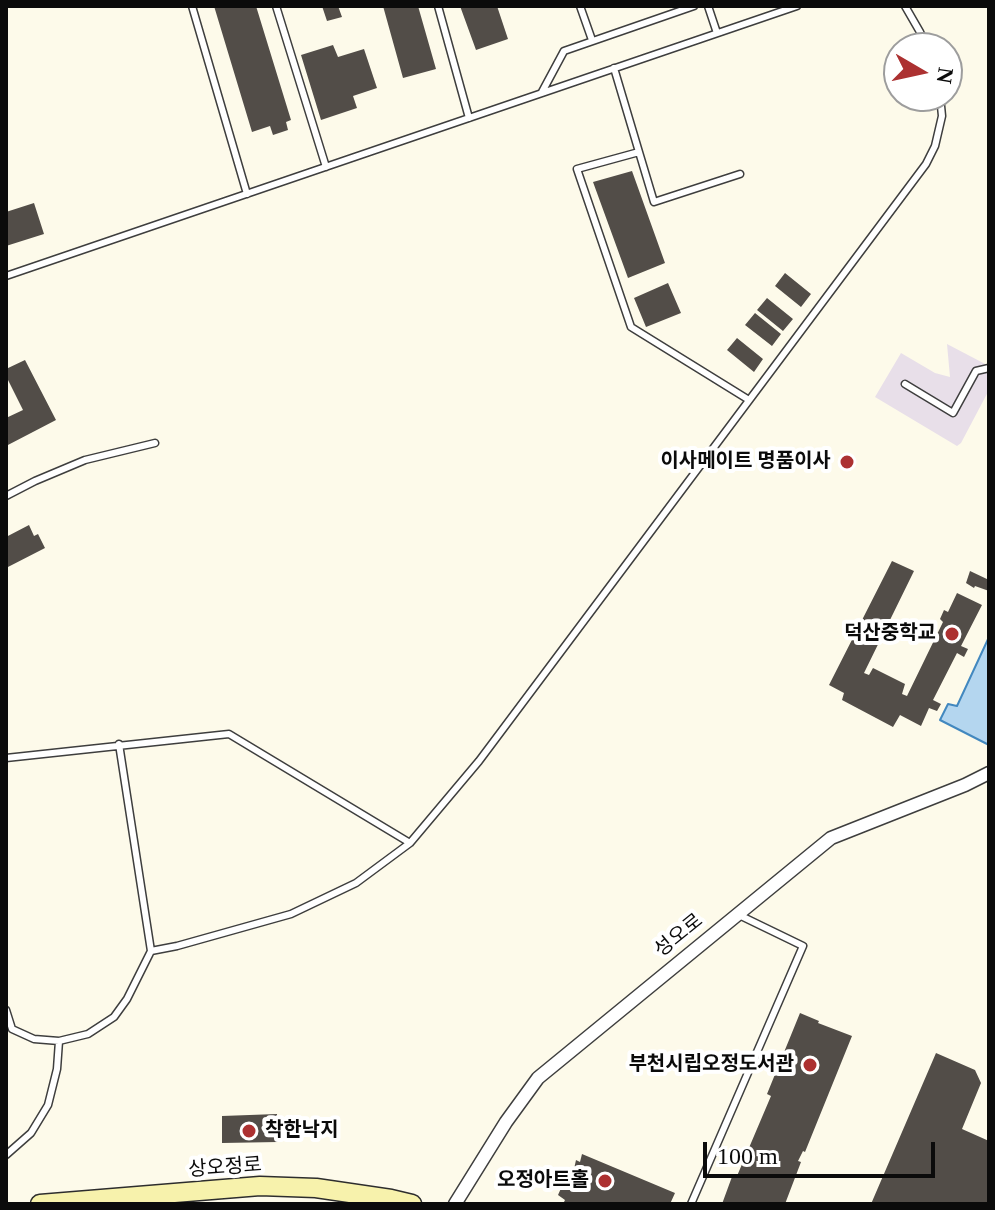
<!DOCTYPE html>
<html>
<head>
<meta charset="utf-8">
<style>
	body { margin:0 }
	#map { position:relative; width:995px; height:1210px; overflow:hidden; background:#fdfaea; font-family:"Times New Roman",serif }
	canvas { display:block }
	.frame { position:absolute; inset:0; border:8px solid #0b0b0b; pointer-events:none }
	.north { position:absolute; left:883px; top:32px; width:80px; height:80px; box-sizing:border-box; background:#fff; border:2px solid #9d9d9d; border-radius:50%; rotate:99deg; font-size:22px; font-weight:700; line-height:32px; text-align:center; color:#0b0b0b }
	.north::after { content:''; display:block; margin:auto; width:28px; height:36px; background:#ac3131; clip-path:polygon(50% 0,100% 100%,50% 72%,0 100%) }
	.scale { position:absolute; left:703px; top:1142px; width:232px; height:36px; box-sizing:border-box; border:4px solid #0b0b0b; border-top:0; padding-left:10px; font-size:24px; line-height:28px; white-space:nowrap; color:#0b0b0b; -webkit-text-stroke:6px #fff; paint-order:stroke }
</style>
</head>
<body>
<div id="map">
<canvas width="995" height="1210"></canvas>
<div class="frame"></div>
<div class="north">N</div>
<div class="scale">100 m</div>
</div>
<script>
const ctx = document.querySelector('canvas').getContext('2d');
ctx.lineJoin = 'round';
function paint(path, color) { ctx.fillStyle = color; ctx.fill(path, 'evenodd'); }
const shape = rows => new Path2D(rows.map(r => 'M' + r).join(''));
function stroke(path, color, width, dash) { ctx.strokeStyle = color; ctx.lineWidth = width; ctx.lineCap = dash ? 'butt' : 'round'; ctx.setLineDash(dash || []); ctx.stroke(path); }
function drawText(font, color, halo, rows, align = 'center') {
  ctx.font = font + ' "Times New Roman","Noto Sans KR",serif'; ctx.lineWidth = 8; ctx.setLineDash([]); ctx.textBaseline = 'middle'; ctx.strokeStyle = halo; ctx.fillStyle = color; for (const [text, x, y, turn = 0] of rows) {
    ctx.save(); ctx.translate(x, y); ctx.rotate((+turn || 0) * Math.PI / 180); ctx.textAlign = isNaN(turn) ? turn : align; if (halo) ctx.strokeText(text, 0, 0); ctx.fillText(text, 0, 0); ctx.restore();
  }
}
paint(shape([
	[947,344,989,366,989,390,961,443,957,446,875,397,901,353,935,373,950,377]
]), '#e8dfe9');
const water = shape([
	[989,637,989,745,940,720,948,704,957,706,989,637]
]);
paint(water, '#b4d6ef');
stroke(water, '#4288bf', 2);
paint(shape([
	[214,6,256,6,291,120,286,122,288,130,273,135,270,126,252,132],
	[322,6,338,6,342,17,327,21],
	[383,6,418,6,436,69,403,78],
	[460,6,497,6,508,39,476,50],
	[333,45,338,57,364,49,377,88,353,96,357,108,321,120,301,55],
	[632,171,665,263,628,278,593,182],
	[34,203,44,234,6,246,6,212],
	[785,273,811,294,801,307,775,286],
	[668,283,681,313,646,327,634,298],
	[767,298,793,319,783,331,757,310],
	[755,313,781,334,772,346,745,325],
	[737,338,763,359,754,372,727,350],
	[25,360,56,420,6,446,6,418,23,410,6,376,6,369],
	[29,525,34,536,38,534,45,548,6,568,6,537],
	[892,561,914,571,864,673,869,675,873,668,905,684,902,694,907,696,943,622,940,619,944,610,948,612,957,593,982,605,961,646,968,649,964,657,957,653,933,700,941,704,937,711,929,708,921,726,900,715,893,727,842,700,844,693,829,685],
	[970,571,989,580,989,591,975,586,974,588,966,583],
	[800,1013,819,1021,818,1023,852,1036,805,1152,803,1151,798,1161,801,1162,785,1204,722,1204,733,1174,737,1176,771,1096,767,1094],
	[936,1053,975,1070,981,1083,962,1129,989,1141,989,1204,871,1204],
	[277,1114,278,1142,222,1143,222,1116],
	[582,1154,675,1193,670,1204,563,1204,565,1200,558,1195,570,1168,574,1169,576,1160,580,1162]
]), '#524d48');
const lane = shape([
	[192,6,247,194],
	[276,6,326,167],
	[438,6,469,118],
	[580,6,592,40],
	[708,6,717,33],
	[905,6,920,32,927,48],
	[614,68,639,152,577,169,631,327,749,400],
	[542,92,564,51,694,6],
	[639,152,654,202,740,174],
	[6,276,797,6],
	[905,384,953,413,976,371,989,368],
	[6,496,35,481,85,460,155,443],
	[6,758,229,734,410,843],
	[151,951,177,946,291,914,356,883,410,843,479,761,926,164,935,146,942,116,940,96],
	[6,1010,12,1029,34,1039,59,1041,88,1034,114,1017,127,999,151,951,119,744],
	[6,1155,31,1133,48,1105,57,1069,59,1041],
	[691,1204,803,946,739,915]
]);
const street = shape([
	[455,1204,506,1122,538,1078,831,838,965,785,989,773]
]);
const secondary = shape([
	[40,1204,260,1186,316,1188,391,1199,412,1204]
]);
stroke(lane, '#3e3e3e', 9);
stroke(street, '#3e3e3e', 15);
stroke(secondary, '#2d2d2d', 21);
stroke(lane, '#fff', 6);
stroke(street, '#fff', 12);
stroke(secondary, '#f7f2ac', 18);
for (const [x, y, r, color] of [
	[847,462,8,"#ac3131"],
	[952,634,8,"#ac3131"],
	[810,1065,8,"#ac3131"],
	[249,1131,8,"#ac3131"],
	[605,1181,8,"#ac3131"]
]) { const dot = new Path2D(); dot.arc(x, y, r, 0, 2 * Math.PI); ctx.fillStyle = color; ctx.fill(dot); stroke(dot, '#fff', 3); }
drawText('bold 20px', '#0b0b0b', '#fff', [
	["이사메이트 명품이사",831,462],
	["덕산중학교",936,634],
	["부천시립오정도서관",794,1065],
	["착한낙지",265,1131,"left"],
	["오정아트홀",589,1181]
], 'right');
drawText('20px', '#0b0b0b', '#fff', [
	["성오로",679,936,-39],
	["상오정로",225,1168,-4]
]);
</script>
</body>
</html>
